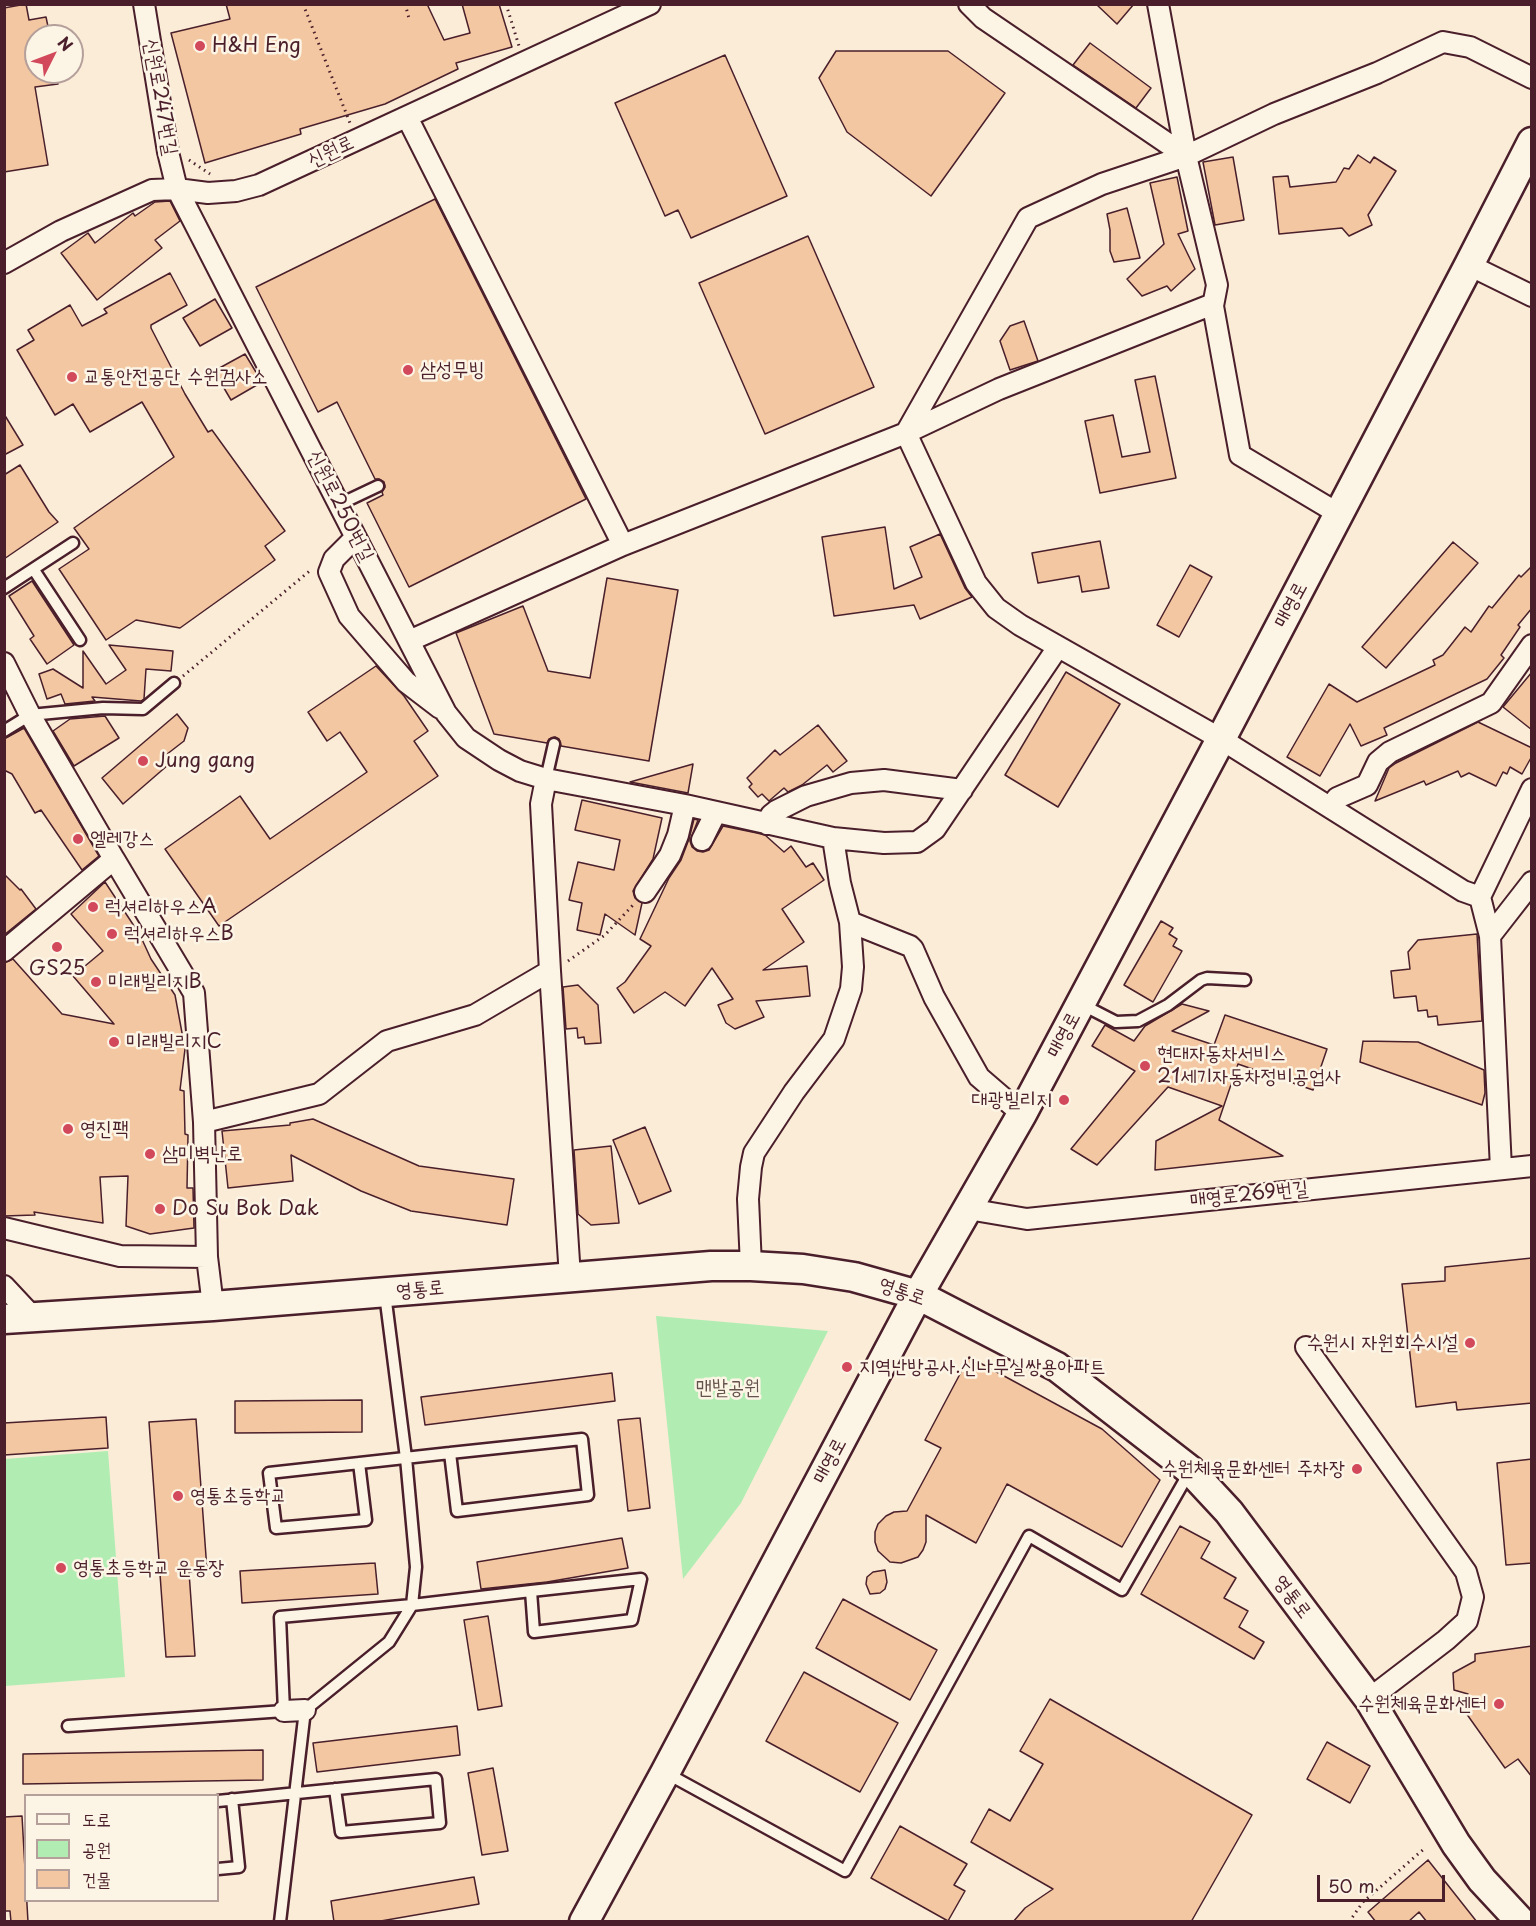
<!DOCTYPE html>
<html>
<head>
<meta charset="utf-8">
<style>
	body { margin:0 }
	#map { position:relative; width:1536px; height:1926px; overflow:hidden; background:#faecd7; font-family:"Playpen Sans","Poor Story",sans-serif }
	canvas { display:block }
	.frame { position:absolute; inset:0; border:6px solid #4a1f2b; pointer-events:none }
	.legend { position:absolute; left:24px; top:1794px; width:195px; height:108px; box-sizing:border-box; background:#fcf5e5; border:2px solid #b59f9b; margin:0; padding:8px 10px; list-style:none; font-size:18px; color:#4a1f2b }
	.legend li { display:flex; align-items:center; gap:12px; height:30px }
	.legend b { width:30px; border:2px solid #b59f9b }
	.north { position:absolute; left:24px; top:24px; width:60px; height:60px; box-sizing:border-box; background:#fcf5e5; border:2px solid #b59f9b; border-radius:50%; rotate:48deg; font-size:16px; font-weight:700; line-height:24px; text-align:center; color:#4a1f2b }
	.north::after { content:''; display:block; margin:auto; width:21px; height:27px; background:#d1495b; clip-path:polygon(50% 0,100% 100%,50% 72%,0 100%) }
	.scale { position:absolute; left:1317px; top:1875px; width:128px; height:27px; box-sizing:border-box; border:3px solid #4a1f2b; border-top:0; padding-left:8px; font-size:18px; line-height:21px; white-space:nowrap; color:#4a1f2b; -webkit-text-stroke:4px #fcf5e5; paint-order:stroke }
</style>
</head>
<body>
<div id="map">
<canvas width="1536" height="1926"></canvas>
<div class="frame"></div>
<ul class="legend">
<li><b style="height:8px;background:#fcf5e5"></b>도로</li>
<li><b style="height:16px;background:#b1edb3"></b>공원</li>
<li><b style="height:16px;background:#f2c7a1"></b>건물</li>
</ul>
<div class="north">N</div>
<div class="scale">50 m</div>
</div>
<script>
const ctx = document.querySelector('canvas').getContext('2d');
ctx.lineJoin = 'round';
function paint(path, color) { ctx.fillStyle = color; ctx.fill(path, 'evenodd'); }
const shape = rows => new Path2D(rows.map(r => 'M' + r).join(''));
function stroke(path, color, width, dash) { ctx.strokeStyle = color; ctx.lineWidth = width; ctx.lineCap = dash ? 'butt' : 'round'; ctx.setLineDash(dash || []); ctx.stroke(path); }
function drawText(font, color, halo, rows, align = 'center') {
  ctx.font = font + ' "Playpen Sans","Poor Story",sans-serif'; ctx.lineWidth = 5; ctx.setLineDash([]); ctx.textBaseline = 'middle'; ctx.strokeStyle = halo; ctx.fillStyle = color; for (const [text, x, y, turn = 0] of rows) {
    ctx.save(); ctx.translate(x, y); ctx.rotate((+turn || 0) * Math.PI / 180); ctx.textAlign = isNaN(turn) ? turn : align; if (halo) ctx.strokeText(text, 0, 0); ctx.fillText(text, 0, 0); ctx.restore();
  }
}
paint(shape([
	[656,1316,828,1331,741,1503,683,1579],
	[108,1451,125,1677,5,1686,5,1459]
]), '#b1edb3');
const building = shape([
	[26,4,29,20,46,17,50,36,36,36,36,72,56,72,58,84,35,87,48,165,4,172,4,8,26,4],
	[226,4,427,4,444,40,470,33,462,4,499,4,512,47,456,63,458,69,385,104,300,129,301,134,205,163,171,33,230,19,226,4],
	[1096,4,1134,4,1117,24,1096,4],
	[1090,43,1151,88,1136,108,1073,65,1090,43],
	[836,51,948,51,1005,93,931,196,847,132,819,78,836,51],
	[725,55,787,196,691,238,678,210,665,216,615,103,725,55],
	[1358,155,1370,163,1374,157,1396,171,1368,215,1372,225,1349,236,1342,228,1279,234,1273,177,1288,176,1290,187,1336,182,1344,168,1349,169,1358,155],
	[1233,157,1244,220,1215,225,1203,162,1233,157],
	[1177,177,1188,231,1178,234,1195,269,1171,291,1167,286,1142,296,1127,279,1164,244,1150,183,1177,177],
	[435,199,586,499,409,587,367,503,383,495,382,492,385,487,384,482,379,479,375,479,337,402,318,412,256,287,435,199],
	[170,201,180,221,155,240,162,248,97,300,61,253,88,233,95,243,133,213,135,216,155,202,170,201],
	[1127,208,1140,258,1114,262,1110,251,1110,230,1107,214,1127,208],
	[808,236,874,387,765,434,699,283,808,236],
	[170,273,187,305,151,325,151,328,185,394,208,432,212,430,285,531,265,546,275,560,180,628,136,620,106,640,59,569,89,549,74,528,174,457,142,402,90,432,73,404,55,415,17,350,34,340,28,330,70,305,82,326,107,313,104,309,170,273],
	[215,299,232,328,200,346,183,318,215,299],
	[1024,321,1038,361,1010,370,1000,341,1010,326,1024,321],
	[245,354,262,382,231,400,214,371,245,354],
	[1155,376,1176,478,1100,493,1085,421,1113,415,1122,457,1150,452,1135,380,1155,376],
	[4,414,23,445,4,455,4,414],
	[20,465,49,512,58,522,4,559,4,475,20,465],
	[885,527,894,589,922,577,910,547,940,534,965,588,972,597,920,619,914,605,834,616,822,537,885,527],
	[1100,541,1109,588,1082,592,1079,576,1038,583,1032,553,1100,541],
	[1453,542,1478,563,1386,668,1362,647,1453,542],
	[1190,565,1212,577,1179,637,1157,625,1190,565],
	[1532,566,1532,608,1518,625,1520,627,1501,655,1504,658,1487,679,1384,728,1387,735,1361,746,1350,724,1320,776,1287,757,1329,684,1357,702,1435,665,1433,660,1443,655,1465,627,1471,632,1489,606,1492,608,1519,575,1521,577,1532,566],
	[607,578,678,590,649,761,561,746,559,739,555,737,549,739,547,743,494,734,456,633,523,606,548,671,590,678,607,578],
	[32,581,74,645,47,664,30,639,34,636,9,596,32,581],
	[109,645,173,651,171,671,146,669,144,699,141,701,92,697,95,701,65,704,61,694,47,699,39,674,53,669,83,688,83,651,106,684,126,670,109,645],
	[376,666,404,696,428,731,414,741,438,776,219,926,165,849,240,796,270,839,367,772,340,732,327,741,308,712,376,666],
	[1066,672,1120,704,1058,807,1005,775,1066,672],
	[1532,672,1532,730,1503,707,1532,672],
	[177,714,188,728,184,741,162,758,168,765,123,804,102,778,177,714],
	[105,716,119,738,74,766,53,731,70,719,105,716],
	[1478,722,1532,748,1532,756,1522,774,1510,767,1507,774,1503,772,1496,786,1469,773,1461,777,1458,771,1426,785,1424,781,1375,801,1389,768,1396,763,1478,722],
	[818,725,847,761,833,772,827,765,802,785,788,792,784,788,769,801,762,794,758,797,749,787,752,784,747,778,775,750,780,755,818,725],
	[24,728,99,856,82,870,41,810,35,813,12,774,4,770,4,739,24,728],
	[693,764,688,793,630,782,693,764],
	[582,800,662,818,653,859,633,891,635,898,642,903,635,935,605,914,600,935,577,930,582,903,569,900,578,862,614,870,620,840,575,830,582,800],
	[694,819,698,820,690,841,692,847,697,851,703,852,709,850,723,826,757,833,765,835,784,852,791,846,806,867,813,863,824,880,782,909,804,942,763,970,807,966,810,996,756,1001,764,1017,735,1029,726,1023,718,1005,733,999,712,968,685,1006,665,992,634,1013,617,988,625,982,651,946,640,939,669,878,681,860,689,839,694,819],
	[4,874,20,890,21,889,36,909,4,935,4,874],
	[105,882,140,935,151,959,175,995,185,1049,180,1090,184,1091,185,1134,188,1135,187,1188,193,1188,194,1228,150,1234,126,1226,128,1176,100,1177,103,1223,34,1212,35,1215,4,1216,4,963,13,959,62,1014,114,1024,73,976,103,951,71,914,105,882],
	[1161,921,1173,928,1169,934,1177,939,1173,946,1182,951,1153,1002,1124,985,1161,921],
	[1477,934,1482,1021,1438,1025,1437,1016,1428,1017,1427,1010,1418,1011,1416,996,1394,998,1391,971,1410,969,1408,952,1418,940,1477,934],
	[578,985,598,1005,601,1043,585,1044,584,1037,578,1038,577,1028,566,1029,563,987,578,985],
	[1182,1004,1209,1011,1172,1031,1214,1045,1225,1015,1327,1049,1313,1090,1238,1064,1219,1120,1283,1156,1155,1170,1156,1141,1222,1106,1168,1087,1097,1165,1071,1149,1135,1071,1092,1046,1105,1025,1134,1041,1145,1026,1182,1004],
	[1363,1041,1418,1042,1484,1070,1485,1093,1482,1105,1360,1062,1363,1041],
	[313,1119,419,1166,514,1179,507,1225,411,1211,361,1191,291,1155,293,1181,228,1188,222,1131,290,1125,290,1123,313,1119],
	[645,1127,671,1191,639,1204,613,1140,645,1127],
	[611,1146,619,1223,591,1225,578,1214,574,1150,611,1146],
	[1532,1258,1532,1403,1457,1410,1456,1402,1416,1407,1402,1284,1445,1281,1445,1267,1532,1258],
	[969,1357,1102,1429,1160,1480,1122,1547,1007,1484,976,1543,926,1515,926,1542,923,1550,918,1557,901,1563,890,1562,878,1551,875,1542,875,1532,878,1524,886,1516,894,1512,907,1511,941,1448,925,1440,969,1357],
	[612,1373,615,1401,425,1425,421,1397,612,1373],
	[362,1400,362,1432,235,1433,235,1401,362,1400],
	[106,1417,108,1448,4,1455,4,1423,106,1417],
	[640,1418,650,1508,628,1511,618,1420,640,1418],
	[196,1419,207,1570,189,1572,195,1656,166,1657,149,1422,196,1419],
	[1532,1459,1532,1563,1506,1565,1497,1463,1532,1459],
	[1180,1526,1210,1542,1201,1558,1236,1578,1224,1598,1248,1611,1239,1627,1264,1642,1254,1659,1141,1594,1180,1526],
	[622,1538,628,1568,547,1582,481,1589,477,1562,622,1538],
	[375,1563,378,1594,242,1603,240,1571,375,1563],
	[885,1570,887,1582,885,1589,880,1593,870,1594,866,1584,867,1577,873,1572,885,1570],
	[843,1599,937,1650,910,1700,816,1648,843,1599],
	[488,1616,502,1706,478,1710,464,1620,488,1616],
	[1532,1646,1532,1777,1518,1759,1505,1768,1466,1713,1468,1694,1454,1690,1453,1673,1475,1661,1475,1654,1532,1646],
	[804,1672,898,1723,860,1792,766,1741,804,1672],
	[1050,1699,1252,1815,1191,1922,1013,1922,1025,1908,1053,1889,971,1842,989,1809,1010,1821,1043,1764,1020,1751,1050,1699],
	[457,1726,460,1755,317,1772,313,1743,457,1726],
	[1327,1742,1370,1766,1350,1803,1307,1779,1327,1742],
	[263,1750,263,1780,23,1784,23,1754,263,1750],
	[493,1768,508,1851,482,1855,468,1773,493,1768],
	[22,1816,28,1922,11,1922,10,1911,4,1911,4,1817,22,1816],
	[900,1826,967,1864,954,1885,965,1891,948,1921,871,1878,900,1826],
	[1428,1860,1477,1922,1427,1922,1419,1912,1408,1922,1376,1922,1368,1912,1428,1860],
	[474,1877,479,1904,375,1922,334,1922,331,1901,474,1877]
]);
paint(building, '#f2c7a1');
stroke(building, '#4a1f2b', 1.5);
const lane = shape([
	[340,504,378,486],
	[34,570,80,640],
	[4,588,73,543],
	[4,731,30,715,103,708,143,709,174,683],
	[546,779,554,744],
	[1081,1004,1116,1022,1138,1021,1168,1005,1201,980,1207,978,1245,980],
	[359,1463,366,1520,276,1528,269,1473,450,1453,582,1439,588,1495,457,1511,450,1453],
	[68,1726,284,1711,280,1617,412,1605,531,1591,641,1579,632,1620,534,1632,531,1591],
	[666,1773,845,1871,1029,1536,1122,1590,1190,1471],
	[218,1801,436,1779,440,1823,341,1832,335,1789],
	[218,1869,239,1867,232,1799],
	[280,1922,305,1710,389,1642,412,1605,416,1567,406,1458,385,1294]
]);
const street = shape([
	[144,4,168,152,177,189,446,713,466,738,499,760,520,771,546,779,685,805,833,838,884,843,917,842,935,829,1058,647],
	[969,4,983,18,1186,156],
	[1158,4,1186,156,1217,285,1213,306,1240,455,1339,514],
	[407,117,623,545],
	[4,263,61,231,152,190,177,189,208,193,236,191,259,185,650,4],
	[1469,265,1532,296],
	[355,538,334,559,329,572,349,616,406,682,440,708],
	[409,641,623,545,906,433,999,389,1213,304],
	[4,663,30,715,114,859],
	[546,779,541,804,550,971,570,1277],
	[1331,808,1337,798,1367,785,1378,762,1390,752,1491,703,1532,645],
	[767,824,771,815,776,811,806,796,851,783,884,780,962,790],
	[702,840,713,818,713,812],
	[645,892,670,855,678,835,685,805],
	[1480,897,1532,789],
	[850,922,910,946,913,949,934,997,979,1077,1022,1114],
	[1490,936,1480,897,1463,891,1221,739,1020,625,996,608,976,583,906,433,1028,218,1102,184,1186,156,1274,114,1377,73,1443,42,1470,47,1532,78],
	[4,951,114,859,194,993,204,1122,207,1257,213,1306],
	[204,1122,319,1094,387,1041,475,1015,550,971],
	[1501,1169,1490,936,1532,882],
	[968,1209,1027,1219,1532,1166],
	[4,1228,120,1256,207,1257],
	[751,1266,748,1199,751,1167,754,1153,794,1092,834,1039,851,989,853,967,850,922,840,883,833,838],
	[4,1286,32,1316],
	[1306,1347,1466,1572,1473,1597,1467,1621,1446,1640,1369,1699],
	[284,1711,305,1710]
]);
const secondary = shape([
	[4,1319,213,1306,711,1266,751,1266,803,1269,854,1277,918,1295,1057,1367,1190,1470,1229,1512,1369,1699,1456,1844,1482,1880,1521,1922],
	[584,1922,665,1773,918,1295,1022,1114,1221,739,1469,265,1532,142]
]);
stroke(lane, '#4a1f2b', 15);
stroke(street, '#4a1f2b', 24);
stroke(secondary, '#4a1f2b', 33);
stroke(shape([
	[303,4,350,123],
	[405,4,409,18],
	[506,4,519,46],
	[189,160,210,174],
	[183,676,312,569],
	[568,961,605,935,633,905],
	[1349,1922,1363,1902,1425,1848]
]), '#4a1f2b', 3, [1.5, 4.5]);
stroke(lane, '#fcf5e5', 10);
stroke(street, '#fcf5e5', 20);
stroke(secondary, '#fcf5e5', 28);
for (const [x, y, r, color] of [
	[200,46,6,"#d1495b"],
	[408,370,6,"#d1495b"],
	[72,377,6,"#d1495b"],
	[143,761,6,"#d1495b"],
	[78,839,6,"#d1495b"],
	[93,907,6,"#d1495b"],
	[112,934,6,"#d1495b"],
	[57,947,6,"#d1495b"],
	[96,982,6,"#d1495b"],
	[114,1042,6,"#d1495b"],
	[1145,1066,6,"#d1495b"],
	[1064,1100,6,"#d1495b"],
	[68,1129,6,"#d1495b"],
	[150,1154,6,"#d1495b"],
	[160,1209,6,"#d1495b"],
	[1470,1343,6,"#d1495b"],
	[847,1367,6,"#d1495b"],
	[1357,1469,6,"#d1495b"],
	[178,1496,6,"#d1495b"],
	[61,1568,6,"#d1495b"],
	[1499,1704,6,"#d1495b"]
]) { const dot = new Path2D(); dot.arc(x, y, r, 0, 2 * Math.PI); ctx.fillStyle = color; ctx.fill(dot); stroke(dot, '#fcf5e5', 2); }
drawText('20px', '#4a1f2b', '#fcf5e5', [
	["H&H Eng",212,46],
	["삼성무빙",420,370],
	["교통안전공단 수원검사소",84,377],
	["Jung gang",155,761],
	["엘레강스",90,839],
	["럭셔리하우스A",105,907],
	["럭셔리하우스B",124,934],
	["GS25",57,969,"center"],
	["미래빌리지B",108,982],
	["미래빌리지C",126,1042],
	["현대자동차서비스",1157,1054],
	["21세기자동차정비공업사",1157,1077],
	["대광빌리지",1052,1100,"right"],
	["영진팩",80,1129],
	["삼미벽난로",162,1154],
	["Do Su Bok Dak",172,1209],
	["수원시 자원회수시설",1458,1343,"right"],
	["지역난방공사.신나무실쌍용아파트",859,1367],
	["수원체육문화센터 주차장",1345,1469,"right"],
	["영통초등학교",190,1496],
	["영통초등학교 운동장",73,1568],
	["수원체육문화센터",1487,1704,"right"]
], 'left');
drawText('20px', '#4a1f2b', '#fcf5e5', [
	["신원로247번길",160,97,80],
	["신원로",331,152,-25],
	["신원로250번길",340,506,63],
	["매영로",1291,605,-62],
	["매영로",1064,1035,-62],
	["매영로269번길",1249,1195,-6],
	["영통로",420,1290,-5],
	["영통로",902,1292,19],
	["매영로",830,1461,-62],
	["영통로",1292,1597,53]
]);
drawText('20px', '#64524d', '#fcf5e5', [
	["맨발공원",728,1388]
]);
</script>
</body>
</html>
